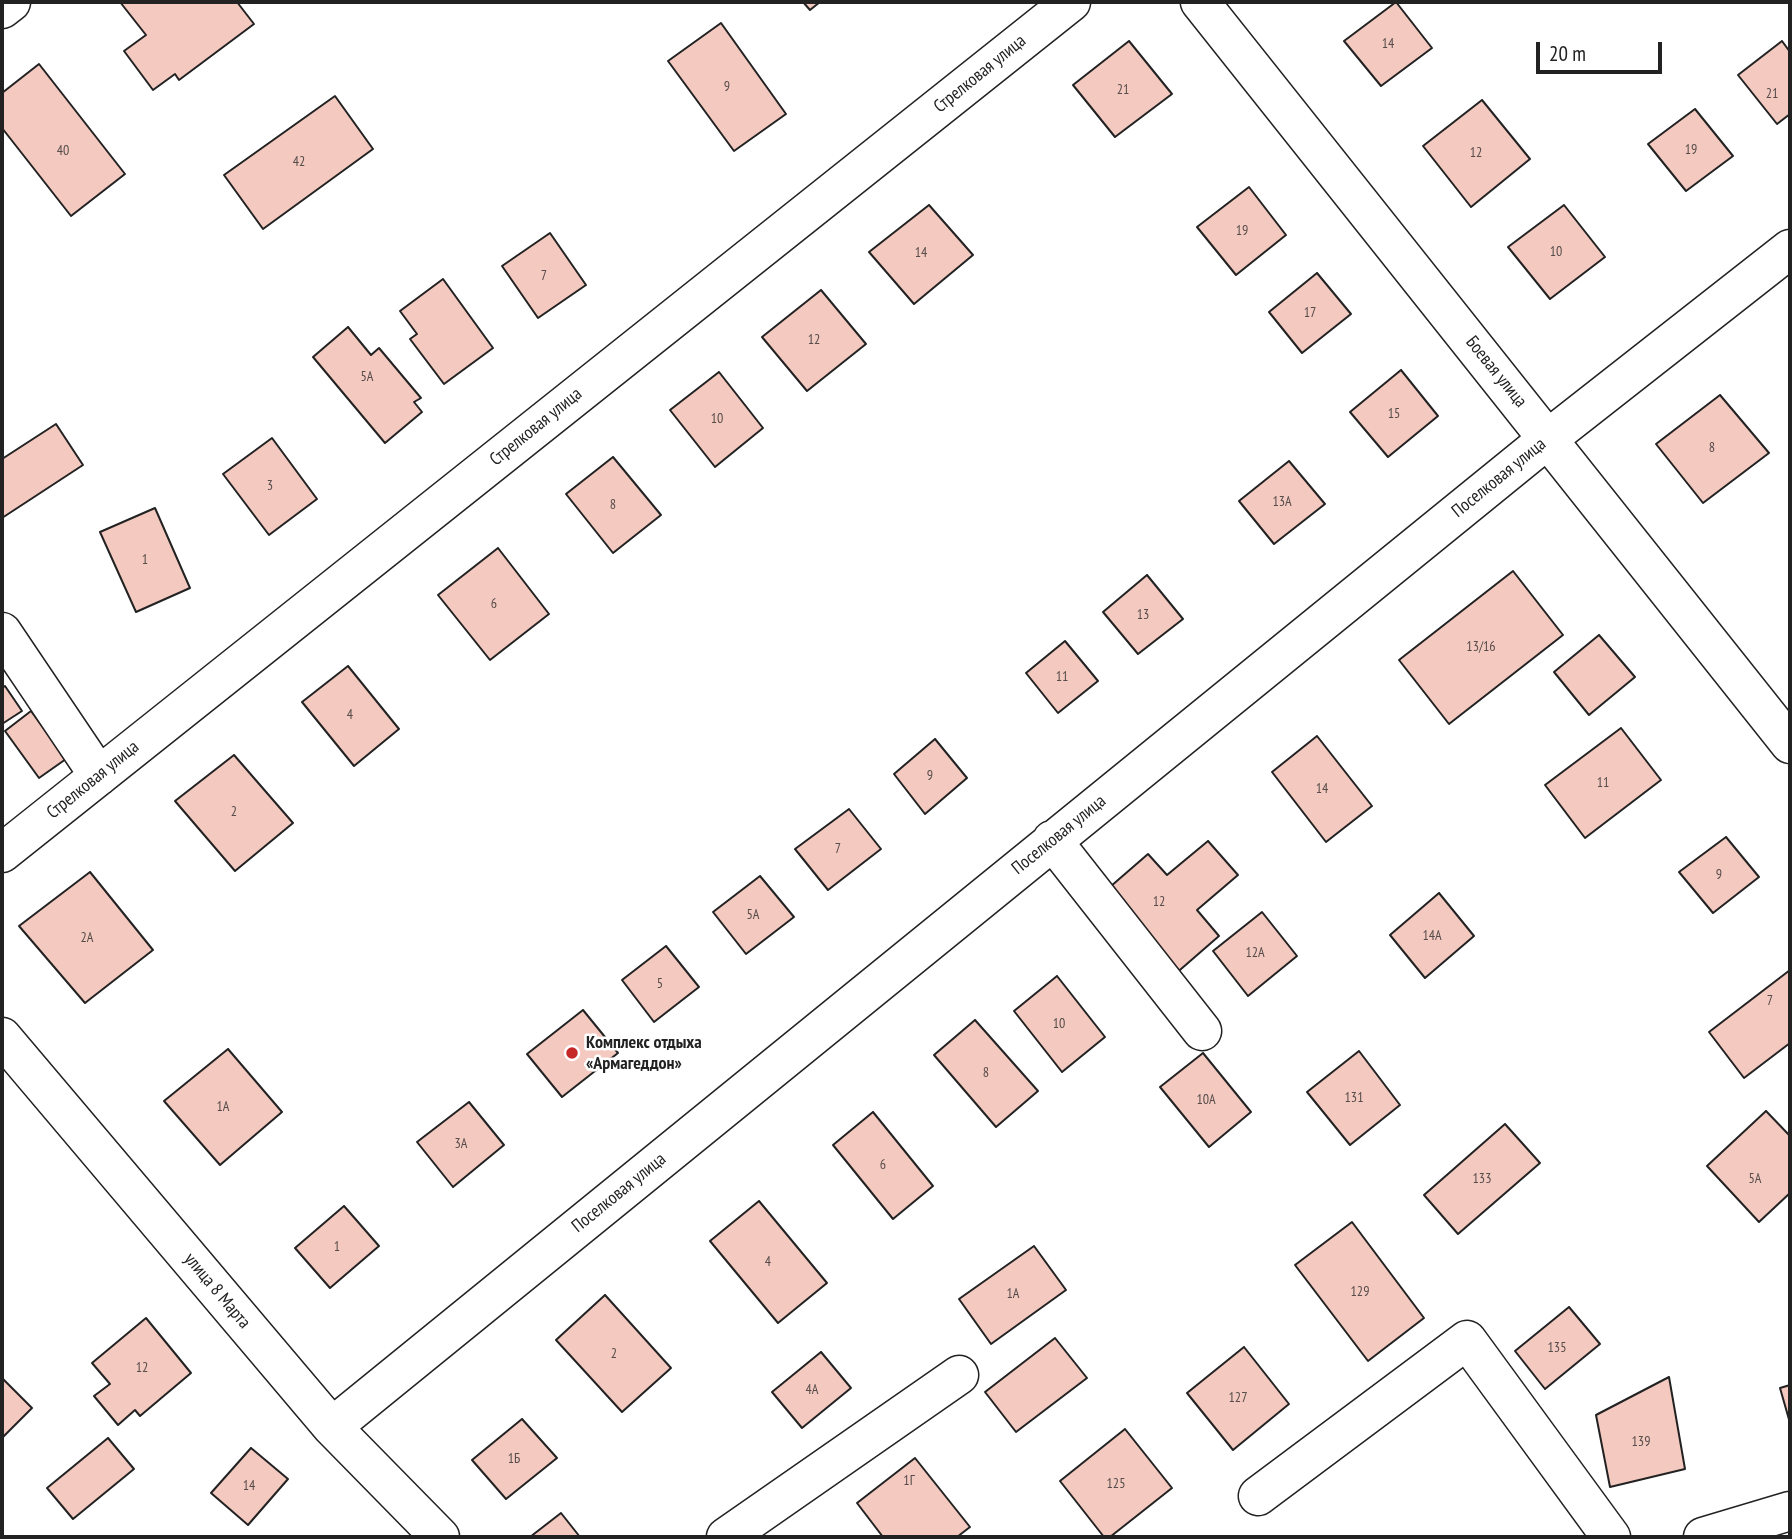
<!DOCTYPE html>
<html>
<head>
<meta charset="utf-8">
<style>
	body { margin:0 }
	#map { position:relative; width:1792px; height:1539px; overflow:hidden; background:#fff; font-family:"PT Sans Narrow",sans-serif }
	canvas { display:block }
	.frame { position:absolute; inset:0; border:4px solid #222; pointer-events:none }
	.scale { position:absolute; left:1536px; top:42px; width:126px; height:32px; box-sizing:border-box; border:4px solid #222; border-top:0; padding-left:9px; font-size:21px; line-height:24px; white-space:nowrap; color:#222; -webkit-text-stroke:5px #fff; paint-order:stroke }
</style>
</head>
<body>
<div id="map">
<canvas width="1792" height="1539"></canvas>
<div class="frame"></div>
<div class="scale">20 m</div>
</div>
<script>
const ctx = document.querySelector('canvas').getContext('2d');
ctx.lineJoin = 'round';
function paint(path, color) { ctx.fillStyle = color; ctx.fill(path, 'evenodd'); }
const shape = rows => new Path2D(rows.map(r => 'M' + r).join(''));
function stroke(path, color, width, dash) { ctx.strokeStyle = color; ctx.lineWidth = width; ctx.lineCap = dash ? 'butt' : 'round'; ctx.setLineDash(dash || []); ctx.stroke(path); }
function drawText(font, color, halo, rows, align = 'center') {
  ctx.font = font + ' "PT Sans Narrow",sans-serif'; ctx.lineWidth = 5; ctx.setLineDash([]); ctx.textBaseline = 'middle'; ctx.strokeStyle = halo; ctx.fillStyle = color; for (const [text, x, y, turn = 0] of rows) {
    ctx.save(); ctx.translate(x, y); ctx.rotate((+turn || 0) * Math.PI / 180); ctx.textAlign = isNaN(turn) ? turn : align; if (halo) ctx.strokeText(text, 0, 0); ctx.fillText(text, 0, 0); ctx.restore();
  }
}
const building = shape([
	[120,2,237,2,254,24,179,80,175,74,153,90,124,51,146,35,120,2],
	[803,2,820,2,810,10,803,2],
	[1396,2,1432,48,1381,86,1344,41,1396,2],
	[721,23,786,114,734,151,668,61,721,23],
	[1129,41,1172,94,1115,137,1073,85,1129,41],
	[1782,41,1790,52,1790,114,1777,124,1738,75,1782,41],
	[39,64,125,174,71,216,2,128,2,93,39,64],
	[335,96,373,149,263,229,224,175,335,96],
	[1482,100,1530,159,1471,207,1423,146,1482,100],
	[1695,109,1733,156,1686,191,1648,144,1695,109],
	[1249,187,1286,235,1236,275,1197,227,1249,187],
	[929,205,973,255,914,304,869,252,929,205],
	[1564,205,1605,257,1550,299,1508,247,1564,205],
	[550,233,586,285,538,318,502,266,550,233],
	[1317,273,1351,314,1302,353,1269,312,1317,273],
	[443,279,493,348,444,384,410,339,417,334,400,311,443,279],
	[821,290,866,344,807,391,762,337,821,290],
	[348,327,371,355,379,348,421,398,414,402,422,412,385,443,313,357,348,327],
	[1401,370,1438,416,1388,457,1350,412,1401,370],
	[719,372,763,428,715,467,670,410,719,372],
	[1720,395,1769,453,1703,503,1656,444,1720,395],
	[56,424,83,465,2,518,2,459,56,424],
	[272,438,317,499,269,535,223,474,272,438],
	[613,457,661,515,613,553,566,494,613,457],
	[1289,461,1325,504,1274,544,1239,501,1289,461],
	[155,508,190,588,136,612,100,532,155,508],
	[498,548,549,614,490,660,438,595,498,548],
	[1513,571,1563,635,1449,724,1399,660,1513,571],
	[1147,575,1183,619,1138,654,1103,612,1147,575],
	[1599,635,1635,677,1589,715,1554,672,1599,635],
	[1065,641,1098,681,1058,713,1026,673,1065,641],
	[348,666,399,729,354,766,302,702,348,666],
	[5,686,22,711,2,724,2,688,5,686],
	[31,711,66,759,39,778,5,731,31,711],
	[1621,728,1661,780,1585,838,1545,785,1621,728],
	[1317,736,1372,806,1326,842,1272,772,1317,736],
	[935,739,967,778,925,814,894,774,935,739],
	[234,755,293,823,235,871,175,801,234,755],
	[849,809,881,849,828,890,795,849,849,809],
	[1726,837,1759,877,1713,913,1679,872,1726,837],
	[1208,841,1238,875,1197,910,1219,936,1173,976,1103,893,1148,854,1167,875,1208,841],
	[90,872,153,950,85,1003,19,926,90,872],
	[760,876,794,917,746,954,713,912,760,876],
	[1439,893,1474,936,1425,978,1390,935,1439,893],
	[1262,912,1297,956,1248,996,1213,951,1262,912],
	[666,946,699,987,654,1022,622,980,666,946],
	[1790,970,1790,1043,1744,1078,1709,1032,1790,970],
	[1057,976,1105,1037,1062,1072,1014,1011,1057,976],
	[583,1010,618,1053,562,1097,527,1054,583,1010],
	[975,1020,1038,1091,996,1127,934,1055,975,1020],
	[228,1049,282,1112,220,1165,164,1101,228,1049],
	[1359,1051,1400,1105,1350,1145,1307,1092,1359,1051],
	[1203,1053,1251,1112,1209,1147,1160,1087,1203,1053],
	[469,1102,504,1145,453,1187,417,1142,469,1102],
	[1766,1111,1790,1136,1790,1193,1759,1222,1707,1166,1766,1111],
	[873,1112,933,1186,893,1219,833,1145,873,1112],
	[1505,1124,1540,1163,1458,1234,1424,1195,1505,1124],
	[759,1201,827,1283,778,1323,710,1241,759,1201],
	[344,1206,379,1246,330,1288,295,1248,344,1206],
	[1352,1222,1424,1318,1368,1361,1295,1265,1352,1222],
	[1034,1246,1066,1290,991,1344,959,1299,1034,1246],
	[605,1295,671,1368,622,1412,556,1340,605,1295],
	[1569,1307,1600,1344,1545,1389,1515,1351,1569,1307],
	[146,1318,191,1373,140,1416,135,1410,118,1425,94,1396,110,1384,92,1363,146,1318],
	[1055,1338,1087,1378,1016,1432,985,1392,1055,1338],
	[1244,1347,1289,1404,1233,1450,1187,1393,1244,1347],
	[821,1352,851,1388,802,1428,772,1392,821,1352],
	[1669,1377,1685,1469,1610,1487,1596,1415,1669,1377],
	[2,1378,32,1408,2,1438,2,1378],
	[1790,1385,1790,1423,1780,1388,1790,1385],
	[522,1419,557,1458,506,1499,472,1460,522,1419],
	[1125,1429,1172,1488,1110,1537,1104,1537,1060,1481,1125,1429],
	[108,1438,134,1469,73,1519,47,1488,108,1438],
	[251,1448,288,1479,248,1525,211,1493,251,1448],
	[915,1458,970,1527,957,1537,883,1537,857,1503,915,1458],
	[561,1513,580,1537,530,1537,561,1513]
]);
paint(building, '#f3c9c0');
stroke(building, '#222', 2);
const minor = shape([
	[1200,2,1790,744],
	[2,9,11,2],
	[2,632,99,776],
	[1052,840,1202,1031],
	[2,853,1071,2],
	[2,1037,332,1427,440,1537],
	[332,1427,1549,438,1790,249],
	[1258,1496,1467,1340,1611,1537],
	[726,1537,959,1375]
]);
const major = shape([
	[1703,1537,1790,1511]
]);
stroke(minor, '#222', 41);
stroke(major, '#222', 41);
stroke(minor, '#fff', 38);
stroke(major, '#fff', 38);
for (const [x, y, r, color] of [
	[572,1053,7,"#c62828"]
]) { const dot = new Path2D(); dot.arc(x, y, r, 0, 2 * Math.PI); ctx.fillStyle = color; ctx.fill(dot); stroke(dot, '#fff', 2.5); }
drawText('14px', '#564c4a', null, [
	["14",1388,44],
	["9",727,87],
	["21",1123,90],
	["21",1772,94],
	["19",1691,150],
	["40",63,151],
	["12",1476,153],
	["42",299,162],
	["19",1242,231],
	["10",1556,252],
	["14",921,253],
	["7",544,276],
	["17",1310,313],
	["12",814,340],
	["5А",367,377],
	["15",1394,414],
	["10",717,419],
	["8",1712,448],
	["3",270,486],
	["13А",1282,502],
	["8",613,505],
	["1",145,560],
	["6",494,604],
	["13",1143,615],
	["13/16",1481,647],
	["11",1062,677],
	["4",350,715],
	["9",930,776],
	["11",1603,783],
	["14",1322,789],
	["2",234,812],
	["7",838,849],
	["9",1719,875],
	["12",1159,902],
	["5А",753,915],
	["14А",1432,936],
	["2А",87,938],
	["12А",1255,953],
	["5",660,984],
	["7",1770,1001],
	["10",1059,1024],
	["8",986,1073],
	["131",1354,1098],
	["10А",1206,1100],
	["1А",223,1107],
	["3А",461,1144],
	["6",883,1165],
	["133",1482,1179],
	["5А",1755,1179],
	["1",337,1247],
	["4",768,1262],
	["129",1360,1292],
	["1А",1013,1294],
	["135",1557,1348],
	["2",614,1354],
	["12",142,1368],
	["4А",812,1390],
	["127",1238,1398],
	["139",1641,1442],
	["1Б",514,1459],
	["1Г",909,1481],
	["125",1116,1484],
	["14",249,1486]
]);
drawText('18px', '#222', '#fff', [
	["Стрелковая улица",980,74,-39],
	["Боевая улица",1496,372,51],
	["Стрелковая улица",536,427,-39],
	["Поселковая улица",1499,478,-39],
	["Стрелковая улица",93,780,-39],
	["Поселковая улица",1059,835,-39],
	["Поселковая улица",619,1193,-39],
	["улица 8 Марта",217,1291,50]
]);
drawText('bold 18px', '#222', '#fff', [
	["Комплекс отдыха",586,1043],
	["«Армагеддон»",586,1064]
], 'left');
</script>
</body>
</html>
